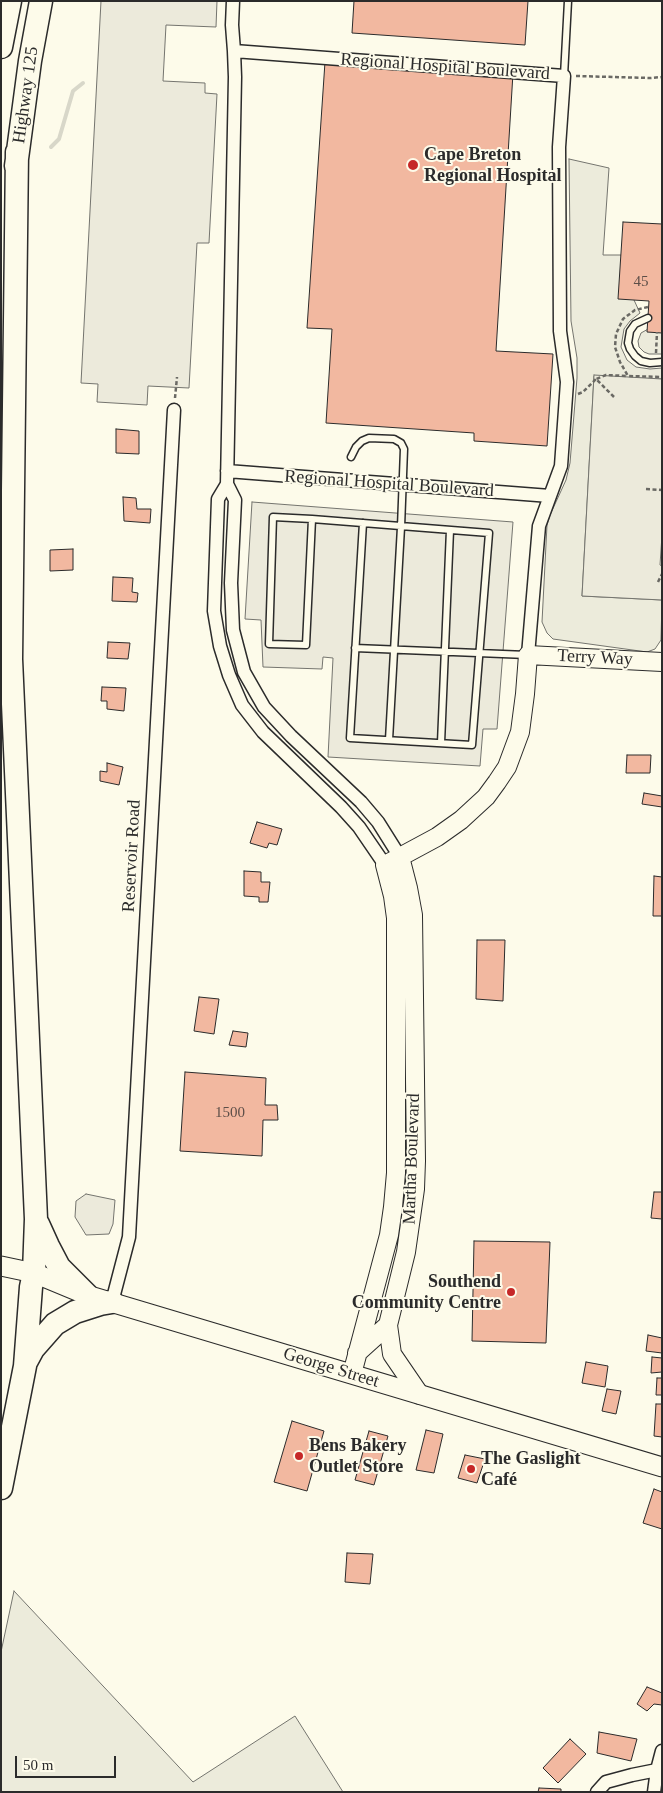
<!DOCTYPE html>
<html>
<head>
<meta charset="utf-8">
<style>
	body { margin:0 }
	#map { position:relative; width:663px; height:1793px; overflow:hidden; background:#fdfbea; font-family:"Times New Roman",serif }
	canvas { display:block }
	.frame { position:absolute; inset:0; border:2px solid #2b2b2b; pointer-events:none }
	.scale { position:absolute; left:15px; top:1756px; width:101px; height:22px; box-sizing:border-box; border:2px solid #2b2b2b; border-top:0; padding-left:6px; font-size:15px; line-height:18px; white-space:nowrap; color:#2b2b2b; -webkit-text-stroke:4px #fdfbea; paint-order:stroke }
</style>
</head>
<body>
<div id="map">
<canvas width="663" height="1793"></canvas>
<div class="frame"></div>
<div class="scale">50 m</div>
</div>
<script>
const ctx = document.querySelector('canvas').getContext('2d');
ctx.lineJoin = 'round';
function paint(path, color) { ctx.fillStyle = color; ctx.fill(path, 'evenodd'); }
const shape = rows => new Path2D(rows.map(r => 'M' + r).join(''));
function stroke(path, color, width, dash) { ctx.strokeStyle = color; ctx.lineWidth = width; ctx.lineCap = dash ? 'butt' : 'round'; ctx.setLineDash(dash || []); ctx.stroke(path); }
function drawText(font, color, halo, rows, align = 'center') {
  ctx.font = font + ' "Times New Roman",serif'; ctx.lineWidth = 4; ctx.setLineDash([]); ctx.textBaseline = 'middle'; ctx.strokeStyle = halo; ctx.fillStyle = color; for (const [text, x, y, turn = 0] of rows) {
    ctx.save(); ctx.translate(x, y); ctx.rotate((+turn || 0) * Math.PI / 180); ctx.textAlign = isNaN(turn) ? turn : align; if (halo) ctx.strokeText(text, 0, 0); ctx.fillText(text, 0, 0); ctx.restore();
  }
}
const green = shape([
	[569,159,609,168,603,255,621,255,634,300,640,313,630,321,624,329,621,347,627,360,636,367,650,369,662,368,662,379,594,376,582,596,662,600,661,640,655,649,647,652,553,639,547,633,542,622,547,525,550,515,566,480,570,463,577,378,577,358,571,321,569,159],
	[650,328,662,328,662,354,649,354,644,352,639,347,638,341,641,333,650,328],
	[14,1591,193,1782,295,1716,343,1792,1,1792,1,1652,14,1591]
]);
paint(green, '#ecebdb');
stroke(green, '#74746e', 1);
const parking = shape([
	[101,1,217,1,216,27,166,25,163,81,205,83,205,93,217,94,209,243,197,243,189,388,148,386,147,405,97,402,98,384,81,383,101,1],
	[594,375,662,379,662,535,660,565,662,566,662,600,582,596,594,375],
	[252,502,513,522,497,729,483,729,480,766,328,757,333,658,323,657,322,669,263,667,261,620,245,619,252,502],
	[86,1194,115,1200,113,1224,109,1234,86,1235,75,1217,76,1201,86,1194]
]);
paint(parking, '#eceadb');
stroke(parking, '#74746e', 1);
stroke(shape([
	[51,147,59,139,73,91,83,83]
]), '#d8d7c9', 4);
const building = shape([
	[354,1,528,1,525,45,352,33,354,1],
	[325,62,513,73,496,351,553,354,547,446,474,441,474,433,326,423,332,329,307,328,325,62],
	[623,222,662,224,662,333,647,332,649,301,618,299,623,222],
	[116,429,139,431,139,454,116,453,116,429],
	[123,497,136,498,137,509,151,509,150,523,124,521,123,497],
	[73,549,73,570,50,571,50,550,73,549],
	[113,577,133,578,132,592,138,593,137,602,112,601,113,577],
	[108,642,130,643,128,659,107,658,108,642],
	[102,687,126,688,124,711,107,709,107,701,101,701,102,687],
	[627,755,651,755,650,773,626,773,627,755],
	[107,763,123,767,119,785,100,781,100,771,107,772,107,763],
	[644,793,662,796,662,807,642,804,644,793],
	[257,822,282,829,277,845,269,843,267,848,250,843,257,822],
	[244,871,261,872,261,882,270,882,268,902,259,902,259,897,244,896,244,871],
	[654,876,662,877,662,916,653,916,654,876],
	[477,940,505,940,503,1001,476,999,477,940],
	[199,997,219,999,214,1034,194,1031,199,997],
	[233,1031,248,1033,246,1047,229,1045,233,1031],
	[185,1072,266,1078,265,1105,277,1105,278,1120,263,1120,262,1156,180,1151,185,1072],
	[654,1192,662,1192,662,1219,651,1218,654,1192],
	[474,1241,550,1242,546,1343,472,1341,474,1241],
	[648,1335,662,1338,662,1353,646,1351,648,1335],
	[652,1357,662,1358,662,1372,651,1373,652,1357],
	[586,1362,608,1366,605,1387,582,1383,586,1362],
	[657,1378,662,1378,662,1395,656,1395,657,1378],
	[607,1389,621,1391,616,1414,602,1411,607,1389],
	[656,1404,662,1404,662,1437,654,1436,656,1404],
	[292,1421,324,1431,307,1491,274,1482,292,1421],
	[426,1430,443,1434,434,1473,416,1470,426,1430],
	[369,1431,388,1436,374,1485,355,1480,369,1431],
	[465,1455,485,1459,477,1483,458,1478,465,1455],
	[654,1489,662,1492,662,1529,643,1523,654,1489],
	[347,1553,373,1554,370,1584,345,1582,347,1553],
	[647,1687,662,1693,662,1705,654,1704,647,1711,637,1704,647,1687],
	[599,1732,637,1739,631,1761,597,1753,599,1732],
	[570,1739,586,1754,558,1783,543,1768,570,1739],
	[539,1788,561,1789,561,1792,538,1792,539,1788]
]);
paint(building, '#f2b8a0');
stroke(building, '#2b2b2b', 1);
const lane = shape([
	[564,76,568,1],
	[648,318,635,324,630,331,628,343,630,349,635,356,641,361,650,363,662,362],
	[351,457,356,447,362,441,369,438,394,439,401,443,404,449,401,527,389,740],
	[312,519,306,645,269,644,273,517,312,519,489,533,472,745,350,738,363,523],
	[355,648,527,655],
	[441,743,450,530]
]);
const street = shape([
	[233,1,232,25,234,51],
	[227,471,550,496],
	[227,484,218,499,214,611,220,646,229,675,242,705,263,732,341,807,359,827,385,865],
	[400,857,378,822,361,802,291,736,264,707,244,672,233,630,231,583,235,500,227,484,235,77,234,51,564,76,559,147,560,331,567,382,561,466,539,526,528,655],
	[112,1302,129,1237,174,410],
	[597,1792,606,1782,632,1775,657,1770],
	[654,1792,657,1770,662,1751]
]);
const secondary = shape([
	[388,1325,392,1354,420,1395],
	[357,1353,388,1325,406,1252,415,1189,416,1161,413,915,408,888,400,857],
	[352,1374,389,1235,393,1207,396,1173,396,918,393,896,385,865,437,837,461,820,486,797,497,782,507,767,520,732,525,694,528,655,662,662]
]);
const primary = shape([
	[1,1266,34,1273,87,1295,662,1467]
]);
const highway = shape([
	[1,47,10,1],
	[16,166,30,61,41,1],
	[38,1224,48,1246,59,1267,87,1295],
	[26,1362,33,1349,55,1324,75,1312,100,1304,112,1302],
	[1,1488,25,1366,31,1287,34,1273,36,1219,11,659,17,152]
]);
stroke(lane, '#2b2b2b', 9);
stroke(street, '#2b2b2b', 15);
stroke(secondary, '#2b2b2b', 20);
stroke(primary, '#2b2b2b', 21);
stroke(highway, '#2b2b2b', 25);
stroke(shape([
	[576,76,651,78,662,77],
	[648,307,635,310,623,319,616,334,615,347,620,362,628,376,662,377],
	[656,353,657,332],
	[578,394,583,392,596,379],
	[614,397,596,379,606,375,628,376],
	[175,398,177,377],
	[646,489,662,490],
	[658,582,662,574]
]), '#6a6964', 2.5, [4, 2.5]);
stroke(lane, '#fdfbea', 6);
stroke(street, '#fdfbea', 12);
stroke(secondary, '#fdfbea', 18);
stroke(primary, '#fdfbea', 19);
stroke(highway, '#fdfbea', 22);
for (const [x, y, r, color] of [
	[413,165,6,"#c62828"],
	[511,1292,5,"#c62828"],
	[299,1456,5,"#c62828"],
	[471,1469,5,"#c62828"]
]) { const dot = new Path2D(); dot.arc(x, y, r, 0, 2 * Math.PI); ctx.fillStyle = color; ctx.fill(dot); stroke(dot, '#fdfbea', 2); }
drawText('15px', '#5d4e48', null, [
	["45",641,282],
	["1500",230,1113]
]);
drawText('18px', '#2b2b2b', '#fdfbea', [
	["Regional Hospital Boulevard",445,67,4],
	["Highway 125",26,95,-82],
	["Regional Hospital Boulevard",389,484,4],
	["Terry Way",595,658,3],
	["Reservoir Road",132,856,-87],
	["Martha Boulevard",412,1159,-88],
	["George Street",331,1368,17]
]);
drawText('bold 18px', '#2b2b2b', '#fdfbea', [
	["Cape Breton",424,155],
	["Regional Hospital",424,176],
	["Southend",501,1282,"right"],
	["Community Centre",501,1303,"right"],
	["Bens Bakery",309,1446],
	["Outlet Store",309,1467],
	["The Gaslight",481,1459],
	["Café",481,1480]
], 'left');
</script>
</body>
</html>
